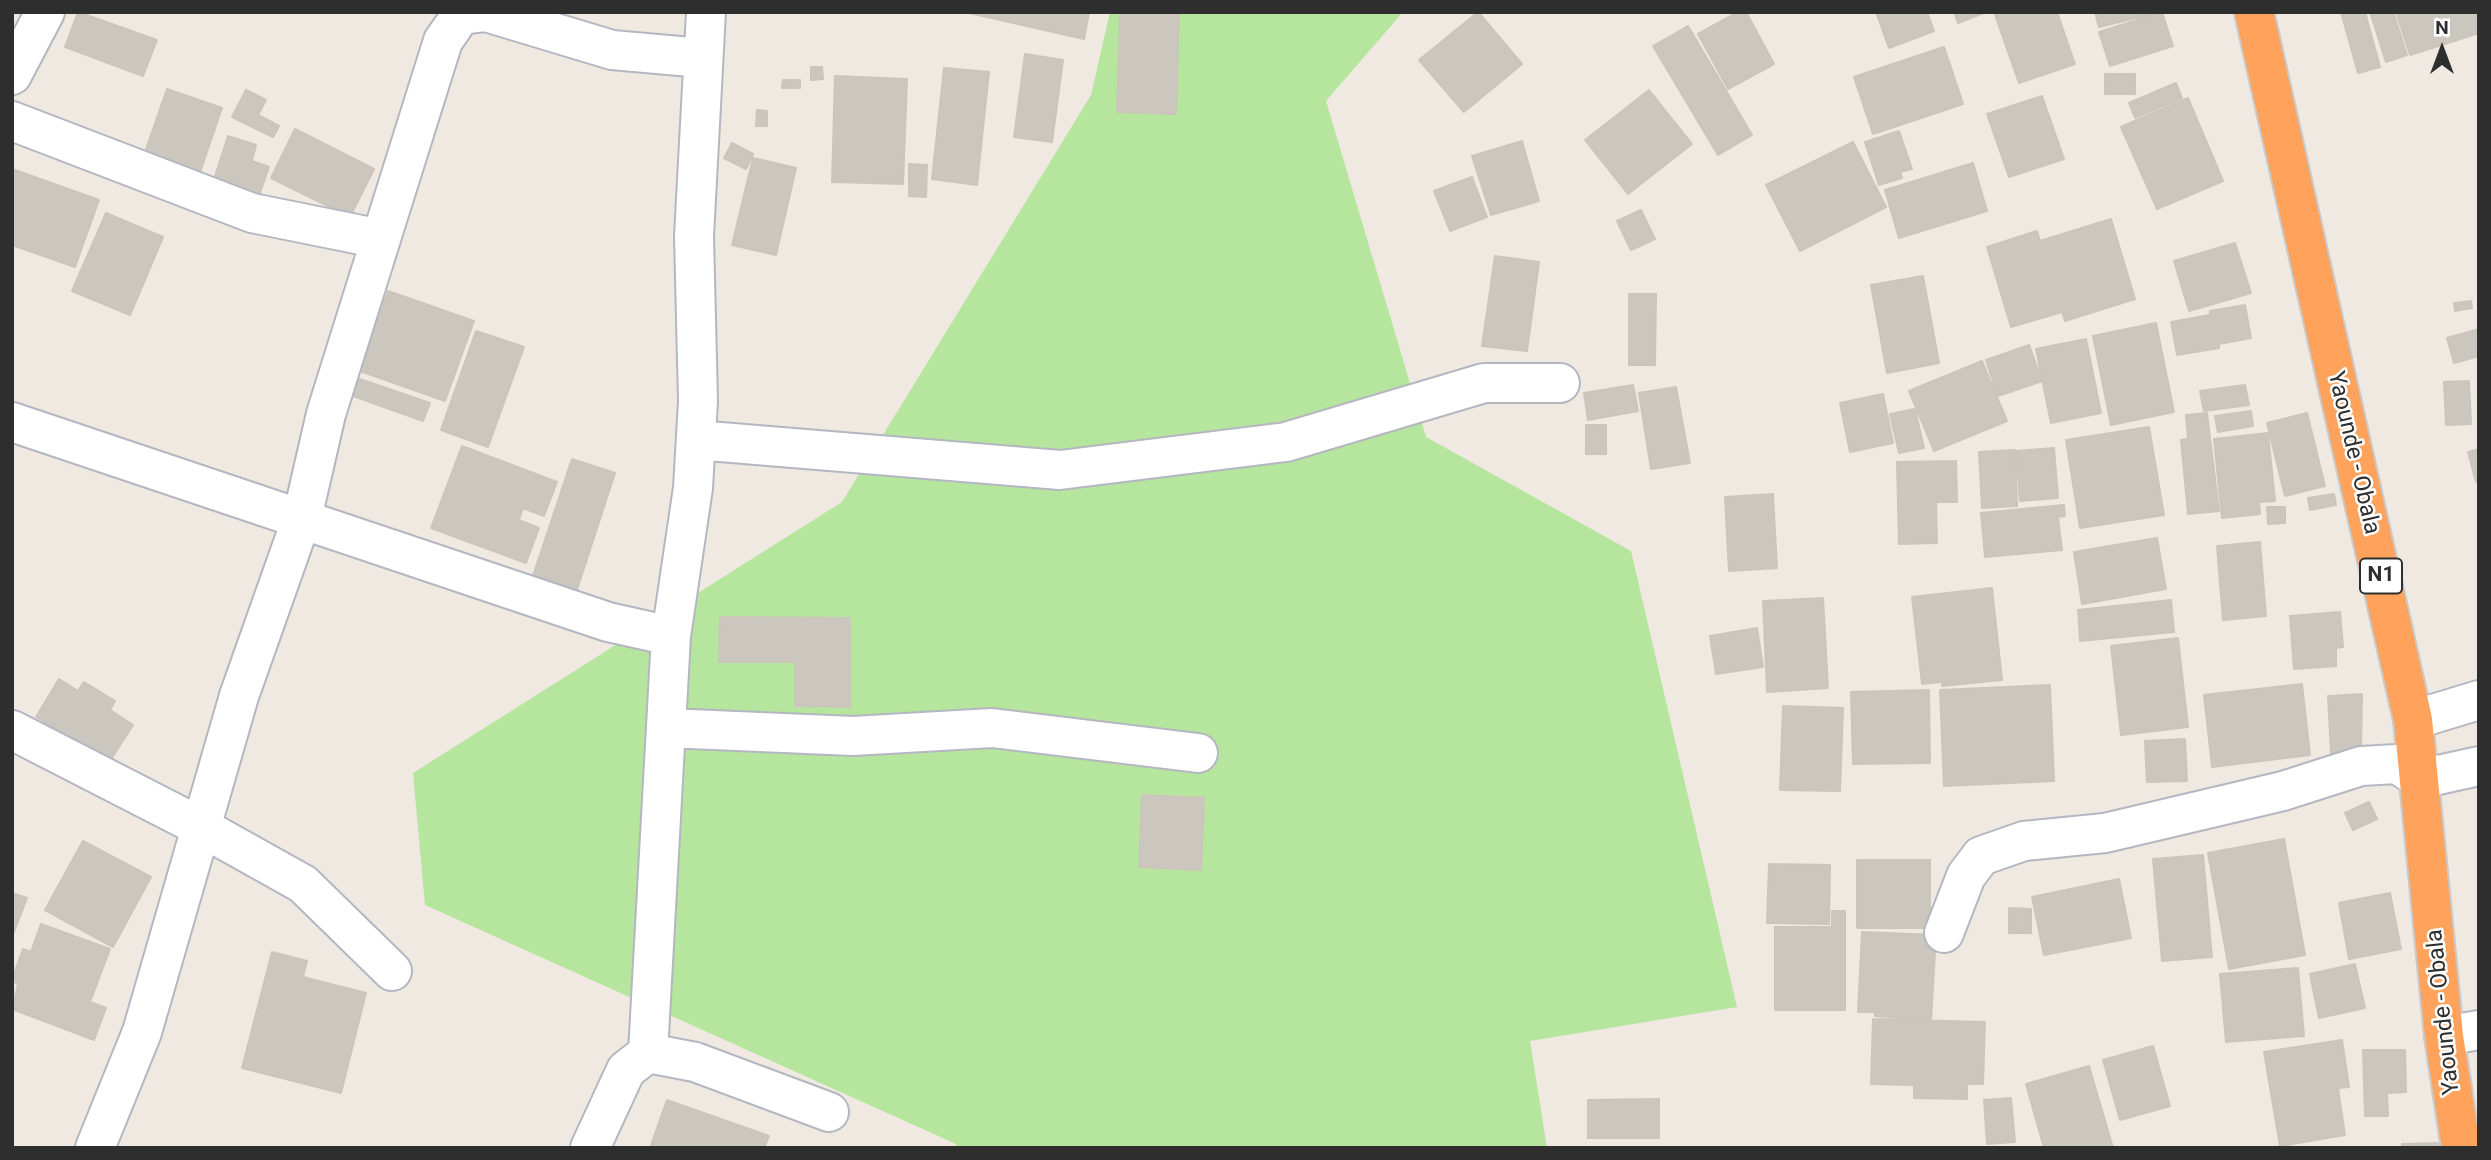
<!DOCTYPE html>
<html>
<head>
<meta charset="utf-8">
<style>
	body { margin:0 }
	#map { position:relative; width:2491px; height:1160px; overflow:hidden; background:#efe9e1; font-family:Roboto,sans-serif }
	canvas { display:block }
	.frame { position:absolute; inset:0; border:14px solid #2e2e2e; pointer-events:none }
	.north { position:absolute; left:2407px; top:14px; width:70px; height:70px; -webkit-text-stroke:5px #fff; paint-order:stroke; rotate:0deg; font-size:19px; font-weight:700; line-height:28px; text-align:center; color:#2e2e2e }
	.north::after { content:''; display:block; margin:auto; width:24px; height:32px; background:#2e2e2e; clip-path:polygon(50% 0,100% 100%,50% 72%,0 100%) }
</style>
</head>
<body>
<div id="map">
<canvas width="2491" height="1160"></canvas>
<div class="frame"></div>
<div class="north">N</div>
</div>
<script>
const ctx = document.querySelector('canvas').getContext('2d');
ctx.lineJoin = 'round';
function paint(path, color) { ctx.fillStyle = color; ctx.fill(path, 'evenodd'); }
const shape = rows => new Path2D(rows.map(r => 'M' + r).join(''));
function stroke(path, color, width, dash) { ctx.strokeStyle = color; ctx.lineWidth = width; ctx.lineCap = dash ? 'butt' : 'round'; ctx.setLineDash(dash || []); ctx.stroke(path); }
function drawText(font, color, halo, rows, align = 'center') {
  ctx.font = font + ' Roboto,sans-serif'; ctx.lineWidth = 5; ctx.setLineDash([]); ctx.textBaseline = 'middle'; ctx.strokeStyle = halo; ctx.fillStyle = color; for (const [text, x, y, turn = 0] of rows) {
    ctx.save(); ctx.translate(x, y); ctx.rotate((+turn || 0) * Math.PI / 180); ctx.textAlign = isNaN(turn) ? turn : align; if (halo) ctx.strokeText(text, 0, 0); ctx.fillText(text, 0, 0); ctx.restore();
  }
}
paint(shape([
	[1110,12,1403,12,1326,101,1426,437,1631,551,1737,1007,1530,1041,1547,1148,956,1148,956,1144,425,905,413,773,842,502,1091,95]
]), '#b6e59e');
const building = shape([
	[78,12,157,40,143,76,65,47,78,12],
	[965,12,1089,12,1084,39,965,12],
	[1120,12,1179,12,1176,114,1117,112,1120,12],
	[1478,12,1522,64,1464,112,1419,60,1478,12],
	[1738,12,1746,12,1774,64,1728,89,1698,34,1738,12],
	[1876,12,1927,12,1934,31,1889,48,1876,12],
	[1954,12,1986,12,1958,23,1954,12],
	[1994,12,2057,12,2075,64,2019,83,1994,12],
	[2095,12,2160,12,2099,27,2095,12],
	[2162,12,2173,46,2110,66,2099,32,2162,12],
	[2341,12,2365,12,2380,67,2358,73,2341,12],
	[2370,12,2393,12,2407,55,2386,62,2370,12],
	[2396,12,2479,12,2479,33,2410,55,2396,12],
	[1688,26,1752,135,1718,155,1653,46,1688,26],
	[1944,47,1963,104,1873,134,1854,77,1944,47],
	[1025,54,1063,60,1052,142,1014,137,1025,54],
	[811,67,822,67,823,79,811,80,811,67],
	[944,68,989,72,977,185,932,179,944,68],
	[2105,74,2135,74,2135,94,2105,94,2105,74],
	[835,76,907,79,903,184,832,182,835,76],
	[783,80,800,80,800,88,782,88,783,80],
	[2176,83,2182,98,2135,118,2129,103,2176,83],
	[167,89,222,108,198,178,143,158,167,89],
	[246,90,266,100,258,115,279,126,273,137,232,117,246,90],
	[1649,90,1692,144,1628,194,1585,140,1649,90],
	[2042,96,2064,159,2009,177,1987,114,2042,96],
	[2188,98,2223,181,2157,209,2121,127,2188,98],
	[757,110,767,111,767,126,756,126,757,110],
	[295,129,374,169,350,217,271,178,295,129],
	[1899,131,1912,169,1900,172,1902,178,1879,185,1865,142,1899,131],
	[228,136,256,145,252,161,269,167,255,207,210,192,228,136],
	[1522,141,1539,201,1491,215,1472,156,1522,141],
	[1853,142,1886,207,1800,251,1766,185,1853,142],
	[732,143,753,154,746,169,724,158,732,143],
	[753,158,796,168,776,255,732,245,753,158],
	[1973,163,1987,211,1899,238,1885,190,1973,163],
	[909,164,927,165,926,197,909,196,909,164],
	[12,169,99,200,75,267,12,245,12,169],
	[1472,177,1487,217,1450,231,1434,191,1472,177],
	[1641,210,1655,239,1631,250,1617,221,1641,210],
	[106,213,163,237,130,315,72,291,106,213],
	[2111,219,2135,299,2065,321,2062,312,2011,327,1987,247,2037,231,2040,241,2111,219],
	[2235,243,2251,293,2189,311,2174,261,2235,243],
	[1495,256,1539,262,1527,351,1482,346,1495,256],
	[1923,276,1939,363,1887,373,1871,285,1923,276],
	[388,291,474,321,445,401,360,371,388,291],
	[1629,294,1656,294,1655,365,1629,365,1629,294],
	[2471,301,2472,308,2455,311,2454,303,2471,301],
	[2245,305,2251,338,2219,344,2219,348,2177,355,2171,322,2210,315,2210,311,2245,305],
	[2156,323,2174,412,2111,425,2093,336,2156,323],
	[2479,329,2479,356,2454,363,2447,338,2479,329],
	[476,331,524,347,488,447,441,430,476,331],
	[2086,339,2101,413,2051,423,2036,349,2086,339],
	[2029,345,2042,381,1998,396,1986,360,2029,345],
	[1982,361,2007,421,1934,451,1909,391,1982,361],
	[348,375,430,403,423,421,342,392,348,375],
	[2469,381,2471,424,2446,425,2444,382,2469,381],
	[1633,385,1638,411,1588,420,1584,393,1633,385],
	[2245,385,2249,405,2204,411,2200,391,2245,385],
	[1676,387,1690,463,1651,469,1639,393,1676,387],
	[1883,394,1893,443,1850,452,1840,403,1883,394],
	[1915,409,1924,448,1899,453,1890,414,1915,409],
	[2251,411,2253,426,2218,432,2215,416,2251,411],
	[2207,413,2219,511,2188,514,2181,440,2188,439,2186,415,2207,413],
	[2307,413,2325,486,2285,496,2267,423,2307,413],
	[1586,425,1606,425,1606,454,1586,454,1586,425],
	[2149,427,2164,515,2080,528,2066,440,2149,427],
	[2268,433,2275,501,2259,502,2260,514,2222,518,2214,439,2268,433],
	[462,446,557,482,544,516,523,508,519,520,539,528,526,563,431,528,462,446],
	[2054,448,2058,498,2020,501,2016,451,2054,448],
	[2479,449,2479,482,2476,482,2468,452,2479,449],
	[2015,450,2017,506,1982,508,1979,452,2015,450],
	[572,459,615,473,573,602,529,588,572,459],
	[1956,461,1957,502,1936,502,1937,543,1899,544,1897,462,1956,461],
	[1773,494,1777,568,1729,571,1725,497,1773,494],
	[2334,494,2336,505,2310,510,2308,498,2334,494],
	[2064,505,2065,516,2058,517,2062,550,1985,557,1981,513,2064,505],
	[2267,507,2285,507,2285,523,2268,524,2267,507],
	[2157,538,2166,589,2082,604,2074,552,2157,538],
	[2260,542,2266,616,2223,620,2217,546,2260,542],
	[1992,588,2002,680,1942,686,1942,682,1922,684,1912,597,1992,588],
	[1823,598,1828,688,1767,692,1763,601,1823,598],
	[2171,600,2174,632,2080,641,2078,610,2171,600],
	[2340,612,2343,647,2336,648,2336,666,2294,669,2290,616,2340,612],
	[720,617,850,618,850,707,795,706,795,662,719,662,720,617],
	[1757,628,1763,667,1716,674,1710,636,1757,628],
	[2178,638,2188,727,2121,735,2111,646,2178,638],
	[59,679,78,691,84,682,115,701,110,710,133,725,110,761,36,717,59,679],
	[2302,684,2310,755,2212,767,2204,695,2302,684],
	[2050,685,2054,781,1944,786,1940,690,2050,685],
	[1929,690,1930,763,1853,764,1851,692,1929,690],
	[2362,694,2361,751,2331,753,2328,696,2362,694],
	[1783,706,1843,708,1840,791,1780,790,1783,706],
	[2185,739,2187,781,2147,782,2145,741,2185,739],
	[1142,795,1204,798,1201,870,1139,867,1142,795],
	[2369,802,2377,819,2353,830,2345,813,2369,802],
	[2284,839,2305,955,2229,969,2208,853,2284,839],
	[83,841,151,877,113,947,45,910,83,841],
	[2203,855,2212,957,2162,961,2153,859,2203,855],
	[1857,860,1930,860,1930,928,1857,928,1857,860],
	[1769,864,1830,865,1829,924,1767,923,1769,864],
	[2119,879,2131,938,2044,955,2032,897,2119,879],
	[12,893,27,898,12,937,12,893],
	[2390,893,2401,949,2349,959,2339,903,2390,893],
	[2009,908,2031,909,2031,933,2009,933,2009,908],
	[1832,911,1845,911,1845,1010,1775,1010,1775,927,1832,927,1832,911],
	[41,924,110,949,90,1002,106,1008,94,1040,12,1009,18,985,12,979,23,949,31,952,41,924],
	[1862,932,1936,935,1931,1020,1875,1016,1875,1012,1858,1012,1862,932],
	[272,952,307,961,303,977,366,993,341,1093,242,1068,272,952],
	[2355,964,2365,1008,2319,1018,2310,974,2355,964],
	[2298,968,2304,1036,2226,1042,2220,974,2298,968],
	[1873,1019,1985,1022,1983,1084,1967,1084,1967,1099,1914,1098,1914,1085,1871,1084,1873,1019],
	[2342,1040,2349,1087,2338,1088,2345,1135,2280,1146,2264,1052,2342,1040],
	[2153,1046,2170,1106,2120,1120,2103,1060,2153,1046],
	[2363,1050,2405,1050,2406,1092,2387,1093,2388,1116,2365,1116,2363,1050],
	[2089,1066,2113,1148,2044,1148,2026,1084,2089,1066],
	[2011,1098,2015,1142,1987,1144,1984,1100,2011,1098],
	[1659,1099,1659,1138,1588,1138,1588,1100,1659,1099],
	[667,1100,769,1136,764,1148,650,1148,667,1100],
	[2438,1143,2439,1148,2402,1148,2402,1144,2438,1143]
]);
paint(building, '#cbc7bf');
stroke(building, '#cbc5ba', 2);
const street = shape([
	[12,75,45,12],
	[12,121,252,213,381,239],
	[12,422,608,622,671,636],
	[696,440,1060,470,1286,442,1484,383,1560,383],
	[2413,720,2479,700],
	[667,728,853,736,992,728,1198,753],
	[12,730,201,827,303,884,392,971],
	[1944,933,1966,876,1981,856,2024,841,2105,833,2283,791,2361,766,2397,764,2420,779,2479,766],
	[2444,1036,2479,1030],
	[648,1053,695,1062,829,1112],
	[95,1148,142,1032,239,696,302,518,326,414,443,41,461,15,486,12,612,50,702,58],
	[590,1148,626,1070,648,1053,671,636,693,488,698,401,694,236,706,12]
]);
const highway = shape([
	[2254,12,2413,720,2444,1036,2461,1148]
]);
stroke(street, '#b4b7c1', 42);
stroke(highway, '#c9c9c9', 42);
stroke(street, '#fff', 38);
stroke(highway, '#ffa35c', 38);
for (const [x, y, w] of [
	[2381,576,42]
]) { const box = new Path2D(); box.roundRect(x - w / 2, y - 17.5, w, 35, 5); ctx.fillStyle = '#fff'; ctx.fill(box); stroke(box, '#2e2e2e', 2); }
drawText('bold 21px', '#2e2e2e', null, [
	["N1",2381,576]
]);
drawText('23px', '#2e2e2e', '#fff', [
	["Yaounde - Obala",2353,453,77],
	["Yaounde - Obala",2444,1012,-96]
]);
</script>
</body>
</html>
